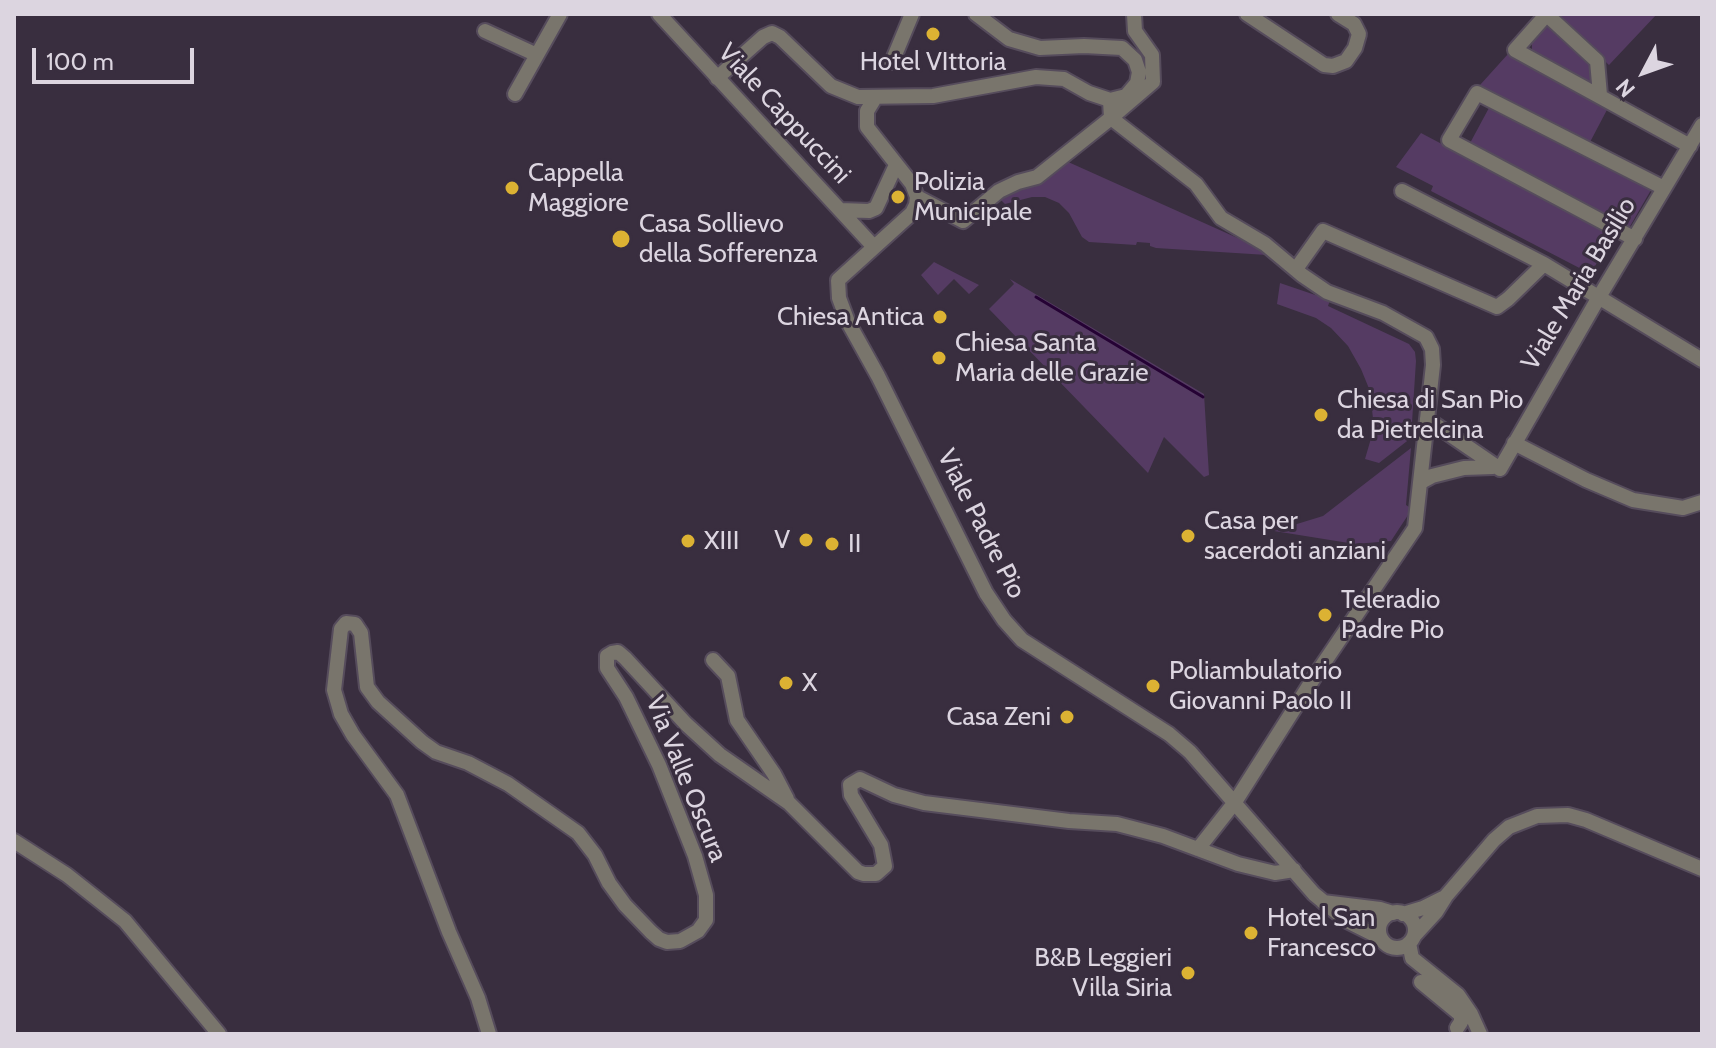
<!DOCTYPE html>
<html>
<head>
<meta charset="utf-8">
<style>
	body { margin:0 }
	#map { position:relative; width:1716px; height:1048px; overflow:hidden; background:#392e3f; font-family:Cabin,sans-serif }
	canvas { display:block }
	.frame { position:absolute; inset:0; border:16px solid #dcd5e0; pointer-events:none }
	.north { position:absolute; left:1604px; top:32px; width:80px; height:80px; -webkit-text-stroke:6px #392e3f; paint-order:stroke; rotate:229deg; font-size:22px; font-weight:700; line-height:32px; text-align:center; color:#dcd5e0 }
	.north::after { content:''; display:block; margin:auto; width:28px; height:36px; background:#dcd5e0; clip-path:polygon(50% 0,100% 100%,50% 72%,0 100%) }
	.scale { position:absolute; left:32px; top:48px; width:162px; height:36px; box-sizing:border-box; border:4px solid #dcd5e0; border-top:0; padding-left:10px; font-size:24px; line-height:28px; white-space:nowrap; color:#dcd5e0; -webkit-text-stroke:6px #392e3f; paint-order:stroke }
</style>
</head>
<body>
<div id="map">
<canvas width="1716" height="1048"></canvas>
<div class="frame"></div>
<div class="north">N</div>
<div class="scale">100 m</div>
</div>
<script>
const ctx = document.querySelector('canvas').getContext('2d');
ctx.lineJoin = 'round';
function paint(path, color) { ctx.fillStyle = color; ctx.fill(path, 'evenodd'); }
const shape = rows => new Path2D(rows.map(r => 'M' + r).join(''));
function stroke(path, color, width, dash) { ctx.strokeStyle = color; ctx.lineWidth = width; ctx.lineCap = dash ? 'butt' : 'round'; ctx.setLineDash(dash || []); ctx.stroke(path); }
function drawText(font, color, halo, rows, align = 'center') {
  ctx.font = font + ' Cabin,sans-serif'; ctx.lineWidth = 6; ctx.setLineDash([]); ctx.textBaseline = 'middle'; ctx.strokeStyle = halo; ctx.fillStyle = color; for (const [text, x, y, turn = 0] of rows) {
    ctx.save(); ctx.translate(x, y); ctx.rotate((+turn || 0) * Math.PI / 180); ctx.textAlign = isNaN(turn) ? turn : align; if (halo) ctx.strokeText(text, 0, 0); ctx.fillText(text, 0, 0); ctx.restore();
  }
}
paint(shape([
	[1558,14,1657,14,1609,65,1556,16],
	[1549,26,1593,62,1597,82,1590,85,1532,53,1532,42,1544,28],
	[1508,54,1609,106,1589,144,1482,89,1480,85],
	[1490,106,1651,190,1629,228,1469,145],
	[1421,133,1612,234,1591,274,1431,191,1433,186,1396,167],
	[1066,161,1262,249,1267,255,1156,248,1150,246,1150,243,1137,242,1136,245,1089,242,1082,237,1069,213,1059,203,1045,197,1032,197,1005,204,999,198],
	[934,262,963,277,979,285,969,294,954,279,938,295,921,275],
	[1010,279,1204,394,1209,475,1204,477,1164,437,1148,473,989,309,1014,284],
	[1280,283,1330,300,1328,306,1409,344,1415,352,1416,361,1411,438,1379,463,1365,459,1374,428,1370,391,1361,369,1348,346,1331,328,1316,318,1277,304],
	[1411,448,1406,505,1412,509,1391,541,1355,544,1274,531,1323,516]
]), '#553b63');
stroke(shape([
	[1036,297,1203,397]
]), '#250234', 3);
const minor = shape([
	[659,14,874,247],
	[1247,14,1324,65,1333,66,1346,61,1355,48,1359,34,1354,24,1338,14],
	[1546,14,1597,61,1600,95],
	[1547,14,1515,50,1690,146],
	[485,31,537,55],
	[892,62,912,14],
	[717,78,763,37,772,33,780,37,831,86,858,97,933,96,1036,77,1064,79,1089,93,1110,100,1126,96,1137,83,1139,72,1135,60,1122,48,1084,46,1040,48,1009,39,976,14],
	[515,94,560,14],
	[875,98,867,111,867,127,912,184,917,197,916,205,912,213,838,280,839,298,848,322,878,376,986,593,1004,620,1022,640,1169,734,1190,752,1314,894,1347,921,1381,938],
	[1110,100,1111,118,1196,184,1221,218,1265,244,1302,275,1327,292,1383,313,1426,337,1432,349,1433,365,1415,528,1317,673,1235,802,1198,849],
	[1402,191,1544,264,1702,360],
	[917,197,963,221,999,191,1018,182,1037,177,1111,118,1153,82,1152,55,1135,31,1134,14],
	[840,210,869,211,876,208,896,165],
	[1635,239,1449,140,1477,93,1664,188],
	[1296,269,1323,231,1497,307,1508,299,1544,264],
	[1427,419,1500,469,1599,297,1702,125],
	[1514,443,1586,480,1633,500,1683,508,1702,502],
	[1421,482,1432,476,1464,468,1493,467],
	[713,660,728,676,737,720,774,774,787,799],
	[14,841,67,875,125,921,219,1034],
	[1323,902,1380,909,1393,913],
	'1379 930a18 18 0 1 1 36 0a18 18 0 1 1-36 0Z',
	[1403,914,1423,908,1443,898],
	[1414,936,1436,912,1446,896,1494,840,1509,827,1537,816,1568,815,1586,820,1702,869],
	[1409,943,1412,958,1458,995,1471,1014,1480,1034],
	[1421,982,1461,1015,1461,1022,1457,1028],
	[489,1034,478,998,449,932,397,795,353,735,341,714,334,690,341,629,346,623,355,624,361,633,367,687,378,702,422,742,436,752,468,763,508,784,578,833,595,855,609,883,625,905,651,932,659,939,667,942,680,941,698,931,706,920,706,895,695,856,659,765,626,697,607,668,607,656,612,653,618,652,625,658,686,724,720,755,789,803,858,872,864,874,876,874,885,866,881,845,851,795,850,785,860,779,894,795,924,803,1069,821,1117,824,1163,836,1238,864,1275,873,1294,870]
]);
stroke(minor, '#564c5c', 18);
stroke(minor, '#79756c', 14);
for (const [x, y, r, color] of [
	[933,34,8,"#dcb233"],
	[512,188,8,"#dcb233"],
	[898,197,8,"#dcb233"],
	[621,239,10,"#dcb233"],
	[940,317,8,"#dcb233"],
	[939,358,8,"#dcb233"],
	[1321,415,8,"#dcb233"],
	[1188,536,8,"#dcb233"],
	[806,540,8,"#dcb233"],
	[688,541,8,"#dcb233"],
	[832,544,8,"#dcb233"],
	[1325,615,8,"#dcb233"],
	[786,683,8,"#dcb233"],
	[1153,686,8,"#dcb233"],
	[1067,717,8,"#dcb233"],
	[1251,933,8,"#dcb233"],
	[1188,973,8,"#dcb233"]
]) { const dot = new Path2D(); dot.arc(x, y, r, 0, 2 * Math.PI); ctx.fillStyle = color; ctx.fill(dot); stroke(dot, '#392e3f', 3); }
drawText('26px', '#dcd5e0', '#392e3f', [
	["Hotel VIttoria",933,62,"center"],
	["Cappella",528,173],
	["Maggiore",528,203],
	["Polizia",914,182],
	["Municipale",914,212],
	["Casa Sollievo",639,224],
	["della Sofferenza",639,254],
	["Chiesa Antica",924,317,"right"],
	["Chiesa Santa",955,343],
	["Maria delle Grazie",955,373],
	["Chiesa di San Pio",1337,400],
	["da Pietrelcina",1337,430],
	["Casa per",1204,521],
	["sacerdoti anziani",1204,551],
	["V",790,540,"right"],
	["XIII",704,541],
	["II",848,544],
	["Teleradio",1341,600],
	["Padre Pio",1341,630],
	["Poliambulatorio",1169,671],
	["Giovanni Paolo II",1169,701],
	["X",802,683],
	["Casa Zeni",1051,717,"right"],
	["Hotel San",1267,918],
	["Francesco",1267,948],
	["B&B Leggieri",1172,958,"right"],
	["Villa Siria",1172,988,"right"]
], 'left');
drawText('26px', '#dcd5e0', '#392e3f', [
	["Viale Cappuccini",784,114,47],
	["Viale Maria Basilio",1579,284,-59],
	["Viale Padre Pio",981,524,63],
	["Via Valle Oscura",686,779,68]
]);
</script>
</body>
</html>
